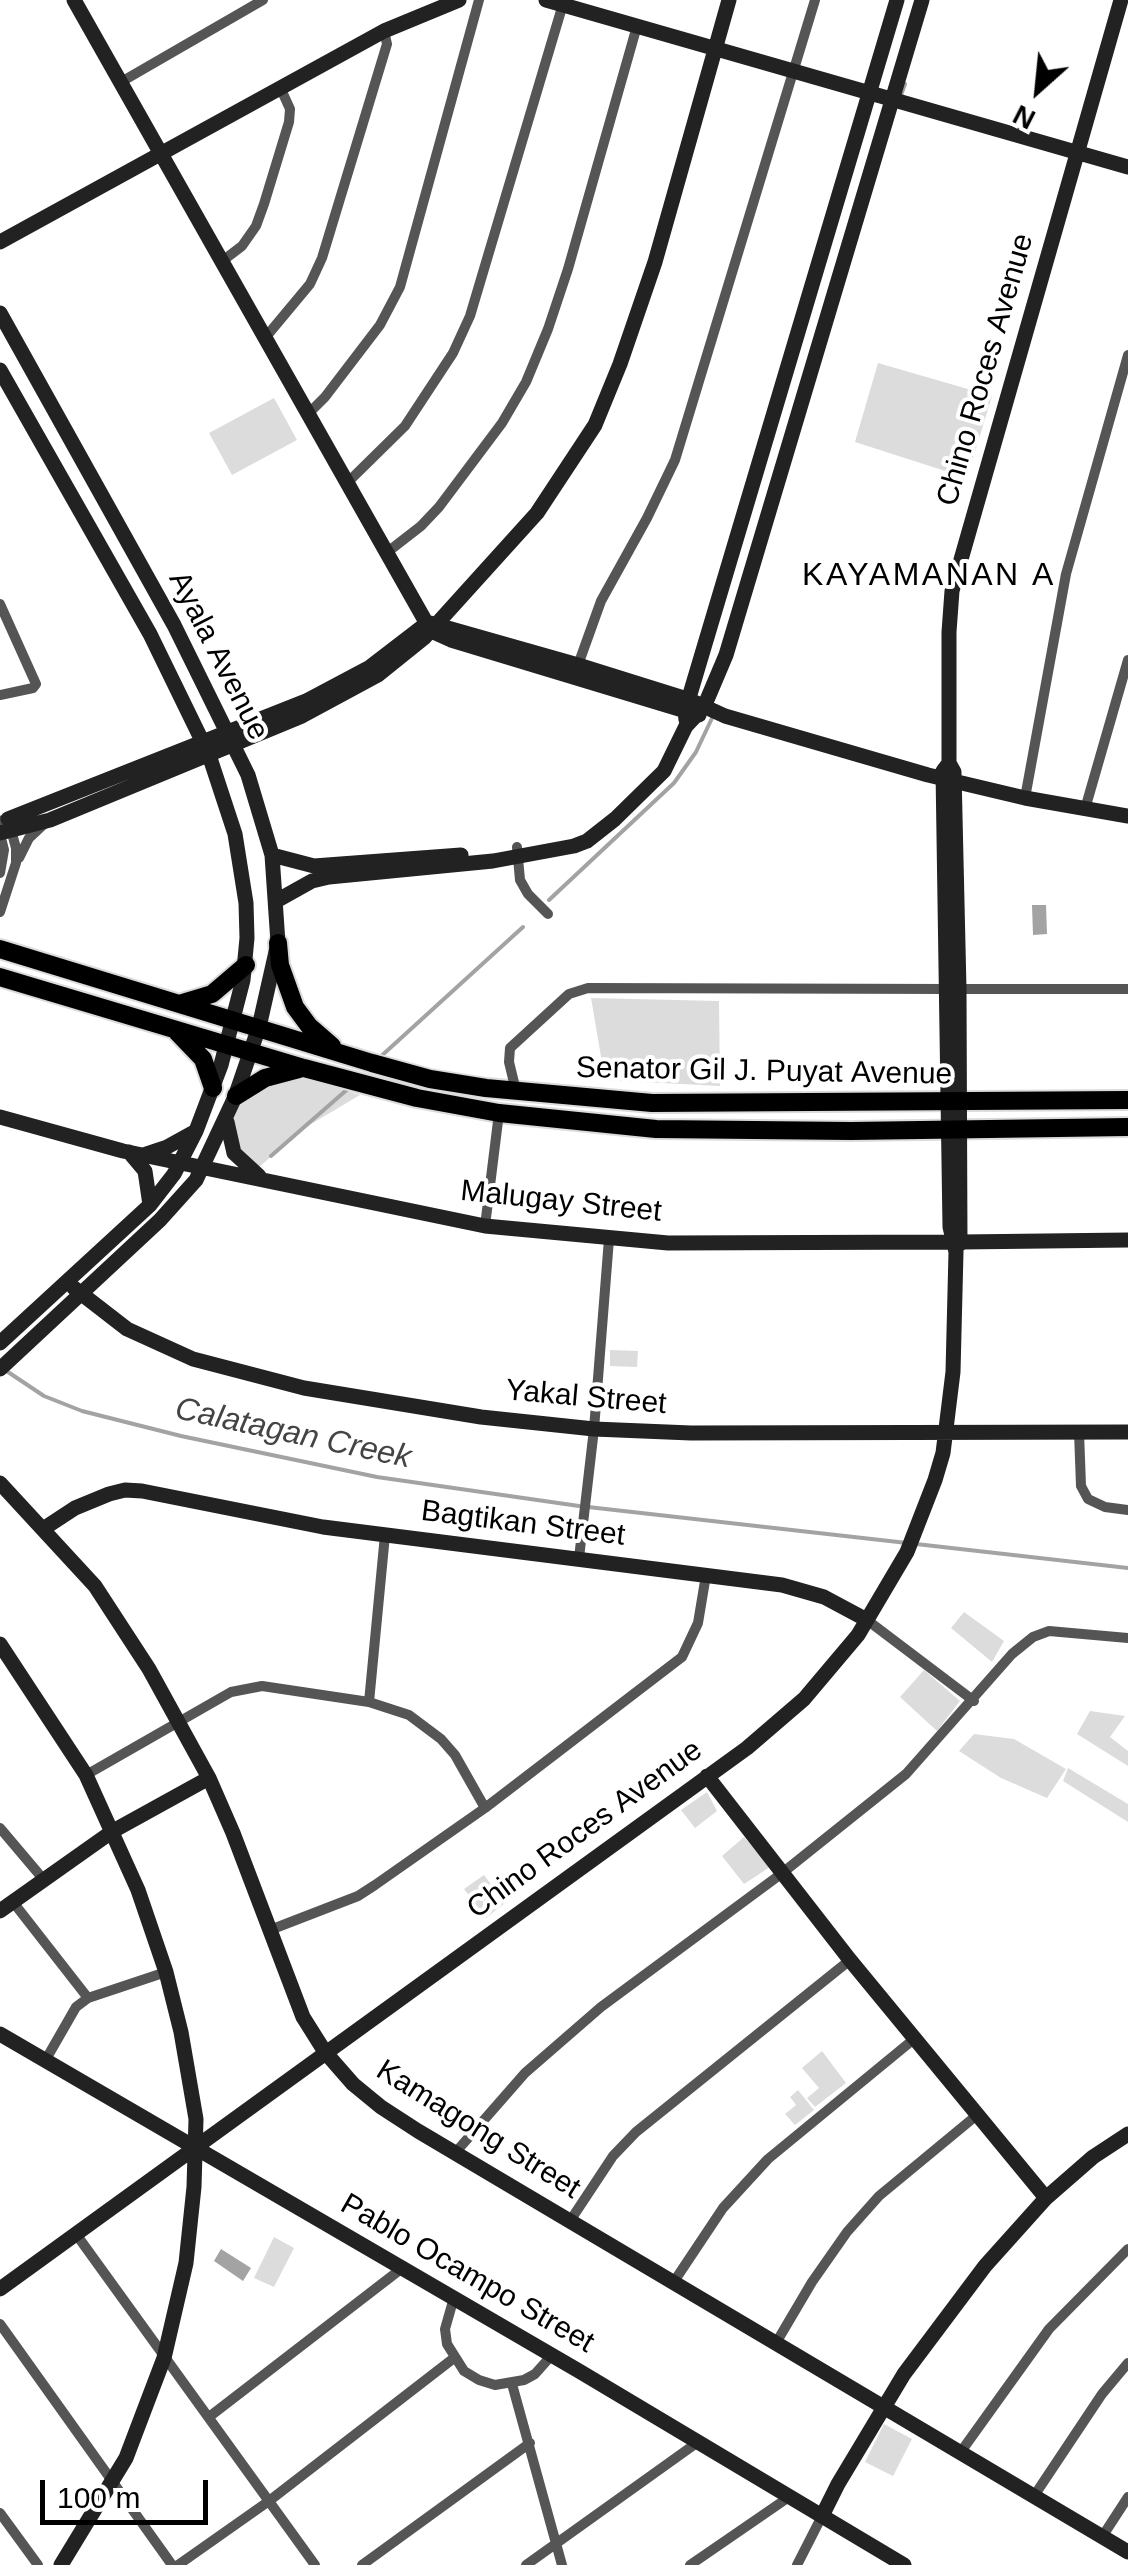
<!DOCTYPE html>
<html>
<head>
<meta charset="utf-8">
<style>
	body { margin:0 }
	#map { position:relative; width:1128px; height:2565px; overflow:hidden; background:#fff; font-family:Helvetica,sans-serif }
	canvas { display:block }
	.north { position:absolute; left:988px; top:40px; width:100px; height:100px; -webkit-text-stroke:8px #fff; paint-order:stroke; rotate:207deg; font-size:28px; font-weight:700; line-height:40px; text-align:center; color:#000 }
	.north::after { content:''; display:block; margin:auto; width:35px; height:45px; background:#000; clip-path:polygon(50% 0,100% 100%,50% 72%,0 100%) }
	.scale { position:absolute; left:40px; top:2480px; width:168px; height:45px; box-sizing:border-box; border:5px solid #000; border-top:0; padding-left:12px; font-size:30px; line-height:35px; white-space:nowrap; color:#000; -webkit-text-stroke:8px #fff; paint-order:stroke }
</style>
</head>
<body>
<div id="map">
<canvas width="1128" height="2565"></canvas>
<div class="north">N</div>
<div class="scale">100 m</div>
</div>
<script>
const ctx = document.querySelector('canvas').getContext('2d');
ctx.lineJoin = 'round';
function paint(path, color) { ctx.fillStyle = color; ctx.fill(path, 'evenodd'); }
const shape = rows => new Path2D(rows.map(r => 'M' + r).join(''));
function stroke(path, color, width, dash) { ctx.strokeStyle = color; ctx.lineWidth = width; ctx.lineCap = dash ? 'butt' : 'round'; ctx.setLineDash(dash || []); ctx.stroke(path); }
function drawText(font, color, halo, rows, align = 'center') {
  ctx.font = font + ' Helvetica,sans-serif'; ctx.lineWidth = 8; ctx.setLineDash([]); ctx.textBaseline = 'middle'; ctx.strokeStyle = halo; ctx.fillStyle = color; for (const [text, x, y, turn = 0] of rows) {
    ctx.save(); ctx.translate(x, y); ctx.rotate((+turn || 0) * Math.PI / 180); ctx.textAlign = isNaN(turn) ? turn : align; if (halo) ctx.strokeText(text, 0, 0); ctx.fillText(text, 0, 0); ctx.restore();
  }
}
paint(shape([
	[878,363,992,396,967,478,855,442],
	[274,398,297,440,232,475,209,433],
	[591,998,719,1001,720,1086,605,1080],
	[279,1070,360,1095,301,1130,256,1170,226,1132,235,1097],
	[610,1350,638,1351,637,1367,610,1366],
	[964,1612,1004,1641,992,1662,951,1628],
	[924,1670,960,1701,937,1731,900,1697],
	[1090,1711,1125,1716,1110,1737,1128,1751,1128,1766,1077,1734],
	[974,1734,1014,1739,1066,1769,1047,1798,1001,1778,959,1751],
	[1068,1768,1128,1804,1128,1822,1063,1781],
	[707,1792,717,1811,695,1828,681,1810],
	[744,1837,770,1867,744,1884,722,1856],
	[484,1875,505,1903,486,1918,464,1889],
	[822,2051,846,2083,815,2107,807,2098,819,2088,802,2068],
	[798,2090,814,2110,795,2125,785,2114,796,2105,790,2097],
	[274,2237,294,2248,274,2287,254,2278],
	[884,2424,912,2439,893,2476,865,2462]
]), '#dcdcdc');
paint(shape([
	[1032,905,1046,905,1047,934,1033,935],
	[221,2249,251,2268,243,2281,214,2261]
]), '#a3a3a3');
stroke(shape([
	[900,98,905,84],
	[549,900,674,783,696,752,713,716],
	[378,1059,523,927],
	[271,1156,350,1087],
	[8,1372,44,1396,82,1411,181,1436,377,1477,579,1506],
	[588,1507,907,1543],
	[916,1544,1128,1568]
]), '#a3a3a3', 4);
const primary = shape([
	[278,943,280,965,295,1007,309,1026,332,1046],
	[0,949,372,1063,430,1079,486,1088,652,1103,1128,1100],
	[0,977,304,1068,417,1098,499,1113,656,1129,851,1131,1128,1127],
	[182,1003,212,994,246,965],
	[177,1032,203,1059,213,1088],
	[236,1096,265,1078,299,1069]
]);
stroke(primary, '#dbdbdb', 22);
stroke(shape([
	[121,82,263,0],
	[221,262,242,246,256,226,264,204,289,122,290,109,280,87],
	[265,338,310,284,322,258,387,44,384,31],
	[308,414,325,397,380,325,400,287,479,0],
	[346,484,405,426,453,353,470,316,563,4],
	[385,554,421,526,439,507,502,423,526,382,548,329,568,269,637,26],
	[0,604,36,684,33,688,0,695],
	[578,665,601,601,647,518,675,460,815,0],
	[1025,798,1066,574,1128,355],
	[1085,809,1128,660],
	[0,821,8,819,16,848,16,863,0,912],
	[0,834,4,850,0,873],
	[517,847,520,880,528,894,548,914],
	[19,858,29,838,44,824],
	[959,989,1128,989],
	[516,1091,509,1062,510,1048,569,994,588,988,948,989],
	[485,1226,499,1113],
	[1079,1432,1081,1486,1088,1499,1105,1507,1128,1510],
	[579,1558,594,1429,609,1239],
	[867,1620,974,1701],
	[369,1702,385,1535],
	[86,1775,231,1692,262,1686,369,1702,409,1715,441,1739,455,1755,485,1808],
	[0,1828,44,1880],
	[13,1902,88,1998],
	[270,1930,358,1896,375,1885,485,1808,682,1657,698,1623,706,1575],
	[45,2061,76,2007,88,1998,166,1972],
	[455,2153,525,2073,601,2007,781,1874,906,1774,1012,1654,1033,1637,1049,1631,1128,1638],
	[570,2221,613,2156,636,2132,850,1960],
	[76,2234,315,2565],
	[673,2283,723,2208,768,2159,914,2039],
	[453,2301,445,2329,447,2344,464,2371,479,2380,495,2385,524,2380,535,2374,551,2356],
	[0,2324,172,2565],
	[776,2343,812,2282,847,2232,879,2196,977,2115],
	[512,2384,562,2565],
	[209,2417,401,2269],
	[960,2453,1049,2329,1128,2249],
	[1034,2496,1102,2394,1128,2363],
	[0,2513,38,2565],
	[1102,2537,1128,2497],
	[178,2565,269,2501,454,2358],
	[362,2565,530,2443],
	[526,2565,698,2442],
	[690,2565,789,2497],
	[797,2565,822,2516]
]), '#555', 10);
stroke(shape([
	[74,0,431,631,451,640,699,715],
	[546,0,1128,167],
	[0,242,384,31,459,0],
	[0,313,174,625,248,775,272,855,278,943,259,1027,235,1097,196,1180,160,1220,0,1369],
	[0,370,150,634,209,755,235,834,246,903,247,938,243,980,221,1065,196,1131,174,1174,150,1205,0,1343],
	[430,623,578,665,690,700,725,716,928,775,1025,798,1128,816],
	[686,720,685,711,897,0],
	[8,819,306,701,370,667,426,624],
	[0,833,50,820,302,716,378,675,424,638,537,513,595,425,620,364,655,262,729,0],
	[272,855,314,866,461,855],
	[278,900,312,881,329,877,493,861,574,846,587,841,615,819,664,771,686,726,704,707,726,655,922,0],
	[0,1117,123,1151,485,1226,668,1243,952,1242],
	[227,1122,234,1153,259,1176],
	[129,1152,145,1171,150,1205],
	[146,1154,167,1147,196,1131],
	[961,1242,1128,1240],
	[960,1244,959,989,954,772,949,763,949,632,952,591,1121,0],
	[74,1288,127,1329,193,1359,304,1388,481,1417,594,1429,691,1433,1128,1432],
	[0,1483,95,1586,149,1669,209,1778,233,1833,303,2017,325,2052,353,2084,381,2107,418,2131,1128,2552],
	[43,1529,75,1508,109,1494,125,1490,142,1491,323,1527,782,1585,824,1597,867,1620],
	[0,1644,86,1775,138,1890,166,1972,181,2032,196,2119,194,2187,186,2263,164,2358,126,2458,61,2565],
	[707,1776,850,1960,1046,2198],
	[0,1911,113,1831,209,1778],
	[0,2034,579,2371,904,2565],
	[0,2289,747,1748,804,1699,858,1635,907,1552,935,1480,943,1453,953,1372,956,1252,950,1227,943,771,949,763],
	[822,2516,838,2484,904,2374,985,2266,1046,2198,1093,2157,1128,2134]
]), '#222', 15);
stroke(primary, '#000', 18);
drawText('30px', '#000', '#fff', [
	["Chino Roces Avenue",986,370,-74],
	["Ayala Avenue",218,656,63],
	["Senator Gil J. Puyat Avenue",764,1072,1],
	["Malugay Street",561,1202,6],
	["Yakal Street",586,1398,5],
	["Bagtikan Street",523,1524,7],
	["Chino Roces Avenue",585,1830,-36],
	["Kamagong Street",478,2130,32],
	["Pablo Ocampo Street",467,2274,30]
]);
ctx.letterSpacing = '2.5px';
drawText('32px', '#000', '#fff', [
	["KAYAMANAN A",929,576]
]);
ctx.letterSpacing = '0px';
drawText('italic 32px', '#444', '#fff', [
	["Calatagan Creek",293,1434,12]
]);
</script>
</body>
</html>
